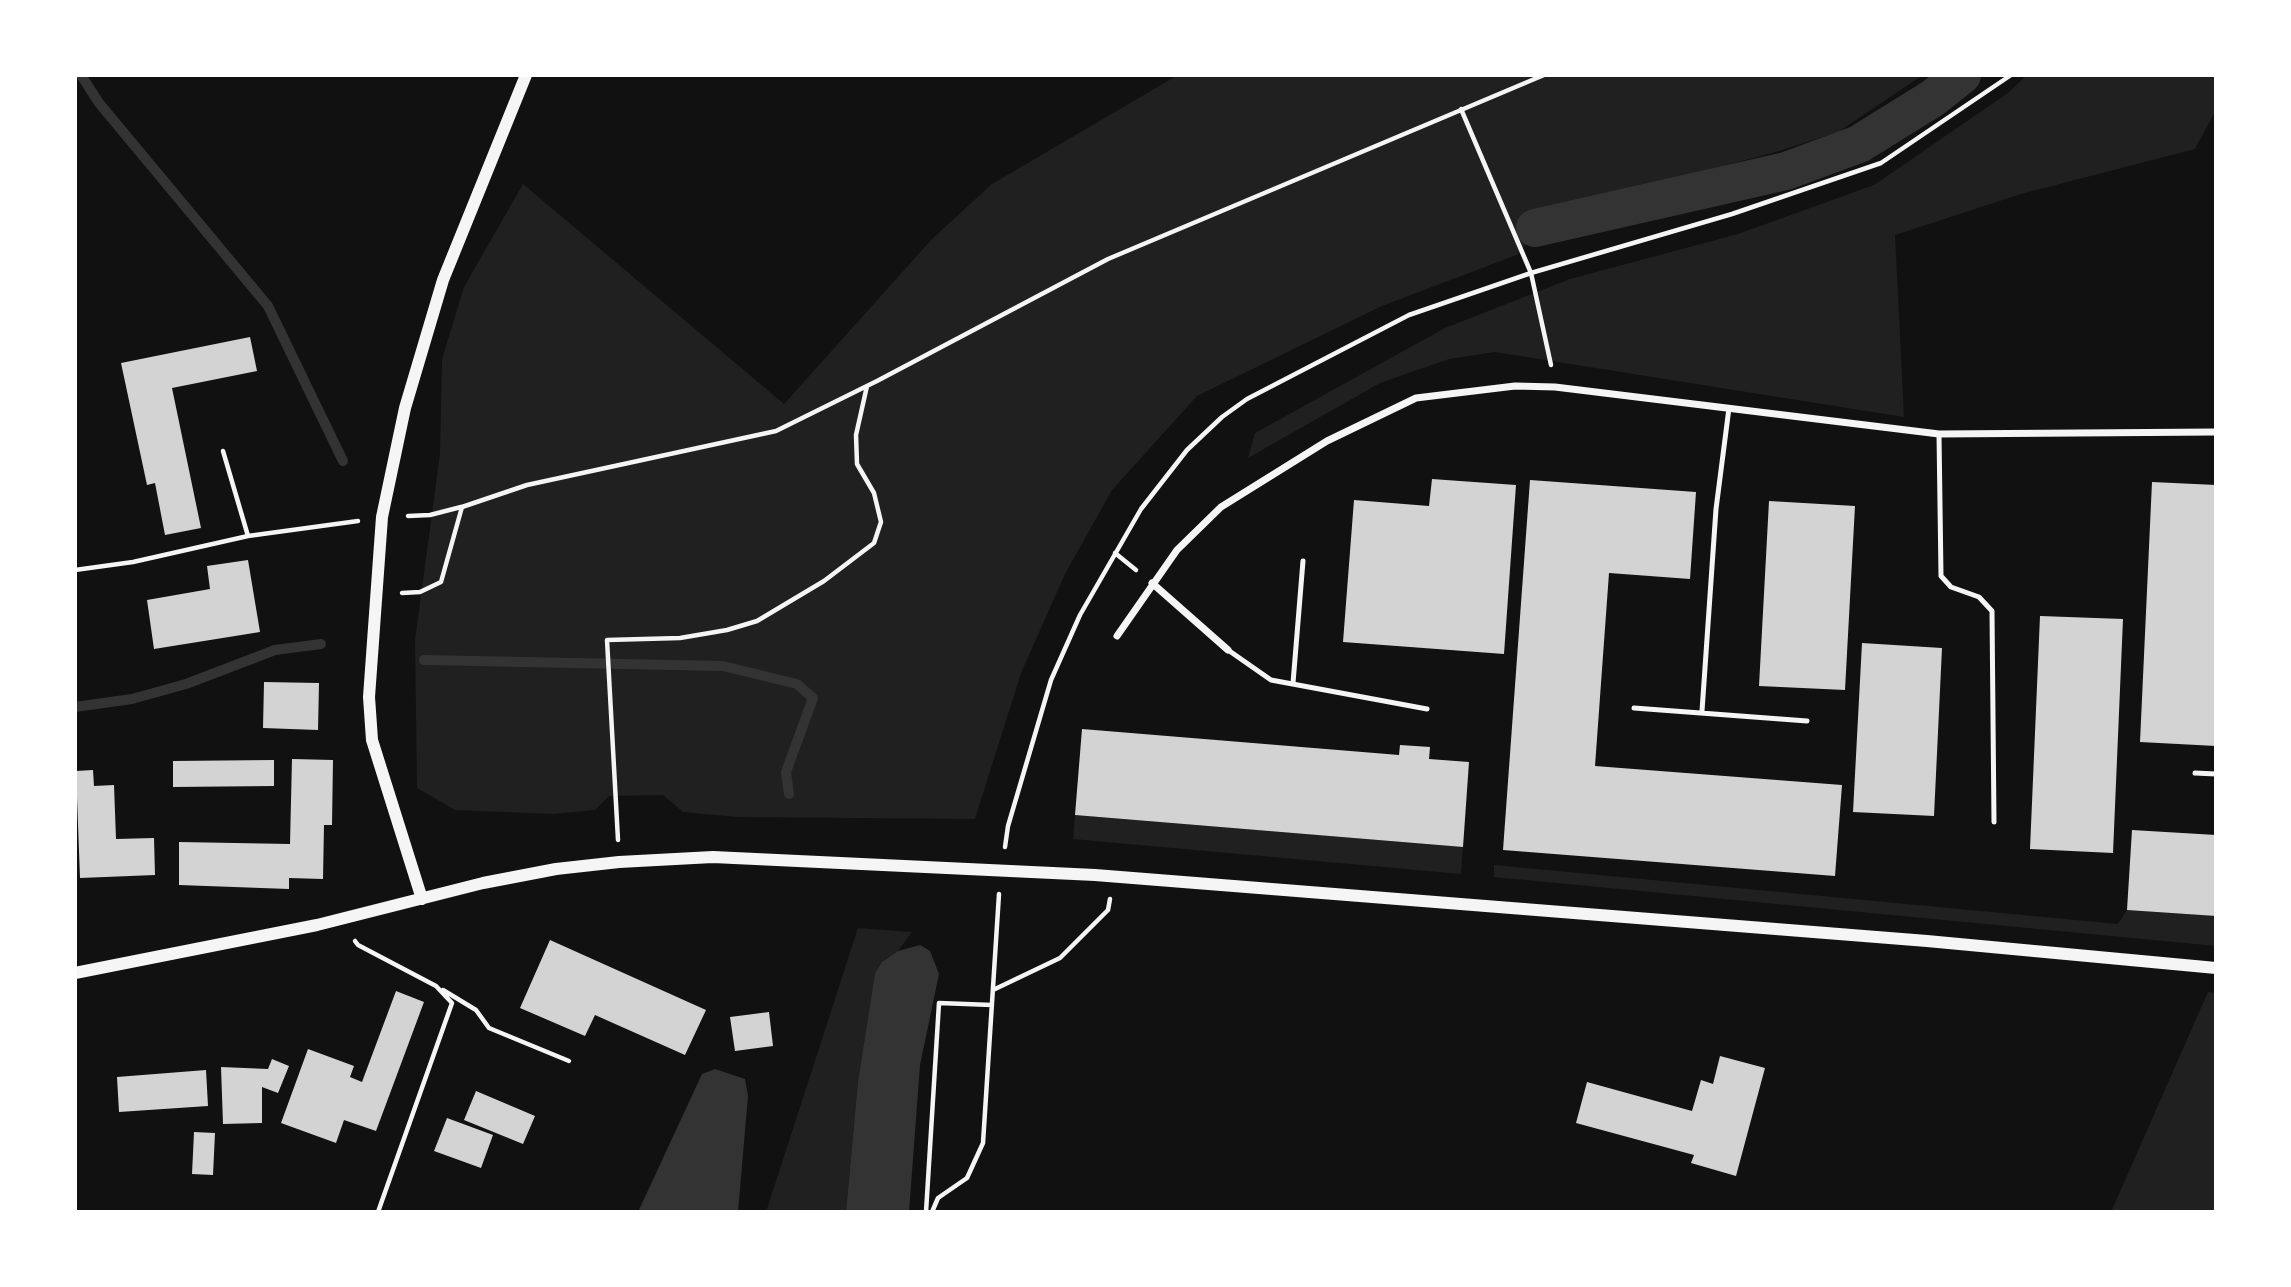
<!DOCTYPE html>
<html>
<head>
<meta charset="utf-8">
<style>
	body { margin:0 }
	#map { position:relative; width:2291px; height:1287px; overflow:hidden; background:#111; font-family:Signika,sans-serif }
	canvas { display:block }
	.frame { position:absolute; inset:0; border:77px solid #fff; pointer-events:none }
</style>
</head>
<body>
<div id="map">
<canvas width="2291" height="1287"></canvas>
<div class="frame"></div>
</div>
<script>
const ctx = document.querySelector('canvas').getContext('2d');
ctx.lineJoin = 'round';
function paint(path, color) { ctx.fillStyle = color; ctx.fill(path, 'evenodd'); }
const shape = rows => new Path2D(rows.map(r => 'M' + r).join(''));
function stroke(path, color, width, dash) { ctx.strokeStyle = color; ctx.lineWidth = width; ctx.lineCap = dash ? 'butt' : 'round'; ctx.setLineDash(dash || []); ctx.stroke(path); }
paint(shape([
	[1178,75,1923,75,1838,132,1779,151,1547,213,1519,254,1382,306,1197,396,1112,490,1065,574,1021,673,975,819,737,817,683,812,663,795,609,796,595,810,553,814,455,810,417,788,415,640,440,454,442,359,464,287,523,184,784,404,932,239,992,184],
	[2027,75,2216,75,2216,110,2195,149,2021,194,1895,235,1904,417,1495,352,1449,359,1380,383,1248,458,1255,433,1445,328,1570,279,1738,234,1874,185,2008,93],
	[1075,815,1463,847,1461,874,1073,839],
	[1494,865,2118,924,2127,910,2216,916,2216,946,1494,877],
	[858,928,912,932,898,951,882,962,875,973,858,1081,846,1212,766,1212],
	[2208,992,2216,993,2216,1212,2111,1212]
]), '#202020');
paint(shape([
	[920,945,930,951,939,974,920,1065,909,1212,846,1212,858,1081,875,973,882,962,898,951],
	[715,1069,745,1079,748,1096,738,1212,638,1212,702,1074]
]), '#333');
stroke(shape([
	[81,75,99,103,268,306,343,461],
	[424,660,723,666,797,684,813,698,786,772,789,794],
	[75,707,132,699,186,684,275,650,321,644]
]), '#333', 10);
stroke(shape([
	[1535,228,1786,171,1859,144,1933,98,1962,75]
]), '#333', 38);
paint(shape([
	[250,337,257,371,172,388,201,528,165,535,155,483,147,485,121,363],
	[1432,479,1516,485,1504,654,1343,642,1354,500,1429,506],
	[1530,480,1696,492,1690,579,1609,573,1595,766,1842,785,1835,876,1503,850],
	[2152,482,2216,485,2216,746,2140,742],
	[1769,501,1855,506,1845,690,1759,686],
	[248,560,260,632,154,649,147,600,210,589,207,566],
	[2040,616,2123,619,2113,853,2030,849],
	[1862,643,1942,648,1934,816,1853,812],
	[264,682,319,683,318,730,263,728],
	[1082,729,1399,755,1400,745,1430,747,1429,759,1469,762,1463,847,1075,815],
	[292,759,333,760,332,825,324,825,323,879,289,878,289,889,179,885,179,842,290,844],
	[274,760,274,786,173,787,173,761],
	[93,770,94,786,114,785,116,839,154,838,155,875,80,878,76,771],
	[2132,830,2216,835,2216,916,2127,910],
	[550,940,706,1010,685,1055,595,1015,585,1036,520,1008],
	[396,991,424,1002,376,1131,344,1120,336,1143,281,1123,308,1049,354,1066,350,1077,362,1082],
	[769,1012,773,1046,735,1051,730,1017],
	[1720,1056,1765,1068,1736,1176,1691,1163,1694,1155,1576,1123,1587,1082,1692,1111,1701,1080,1713,1084],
	[272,1059,289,1066,278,1093,262,1087,262,1123,223,1124,221,1067,268,1069],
	[206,1070,208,1106,119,1112,117,1077],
	[476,1091,535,1116,523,1144,464,1120],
	[447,1118,493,1135,481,1168,434,1151],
	[194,1132,215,1133,213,1175,192,1174]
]), '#d3d3d3');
stroke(shape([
	[1461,109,1531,273,1551,365],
	[223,451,248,536],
	[408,516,430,515,461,507],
	[1115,553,1136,570],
	[75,570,133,562,248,536,358,521],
	[402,593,420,592,441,582,462,507,527,485,776,431,877,381,1108,259,1544,75],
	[618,840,607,640,680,638,727,630,757,621,824,581,874,543,881,522,874,493,857,464,856,435,867,386],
	[1005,847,1008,826,1051,680,1080,615,1141,509,1187,450,1222,417,1247,399,1409,315,1531,273,1732,214,1881,163,2011,75],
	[355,941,358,945,436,986,452,1003,378,1212],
	[443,990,476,1010,489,1028,569,1061],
	[993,990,1060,958,1108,910,1110,899],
	[926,1212,939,1003,992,1005],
	[932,1212,938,1198,967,1178,983,1143,999,894]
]), '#f5f5f5', 4.5);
stroke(shape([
	[1939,434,1941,576,1951,587,1979,597,1992,611,1994,822],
	[1228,650,1271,680,1427,709],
	[1293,683,1303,561],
	[1634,708,1807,721],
	[1702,711,1716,509,1729,408],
	[2195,773,2216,774]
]), '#f5f5f5', 5);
stroke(shape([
	[1152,583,1228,650],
	[1117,636,1177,550,1221,507,1327,441,1416,398,1515,386,1555,387,1939,434,2216,432]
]), '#f5f5f5', 7);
stroke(shape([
	[422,899,372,740,369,697,382,517,405,408,443,280,526,75],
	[75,973,317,925,483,883,556,869,619,862,713,857,1095,875,1927,941,2216,968]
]), '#f5f5f5', 12);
</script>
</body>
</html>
